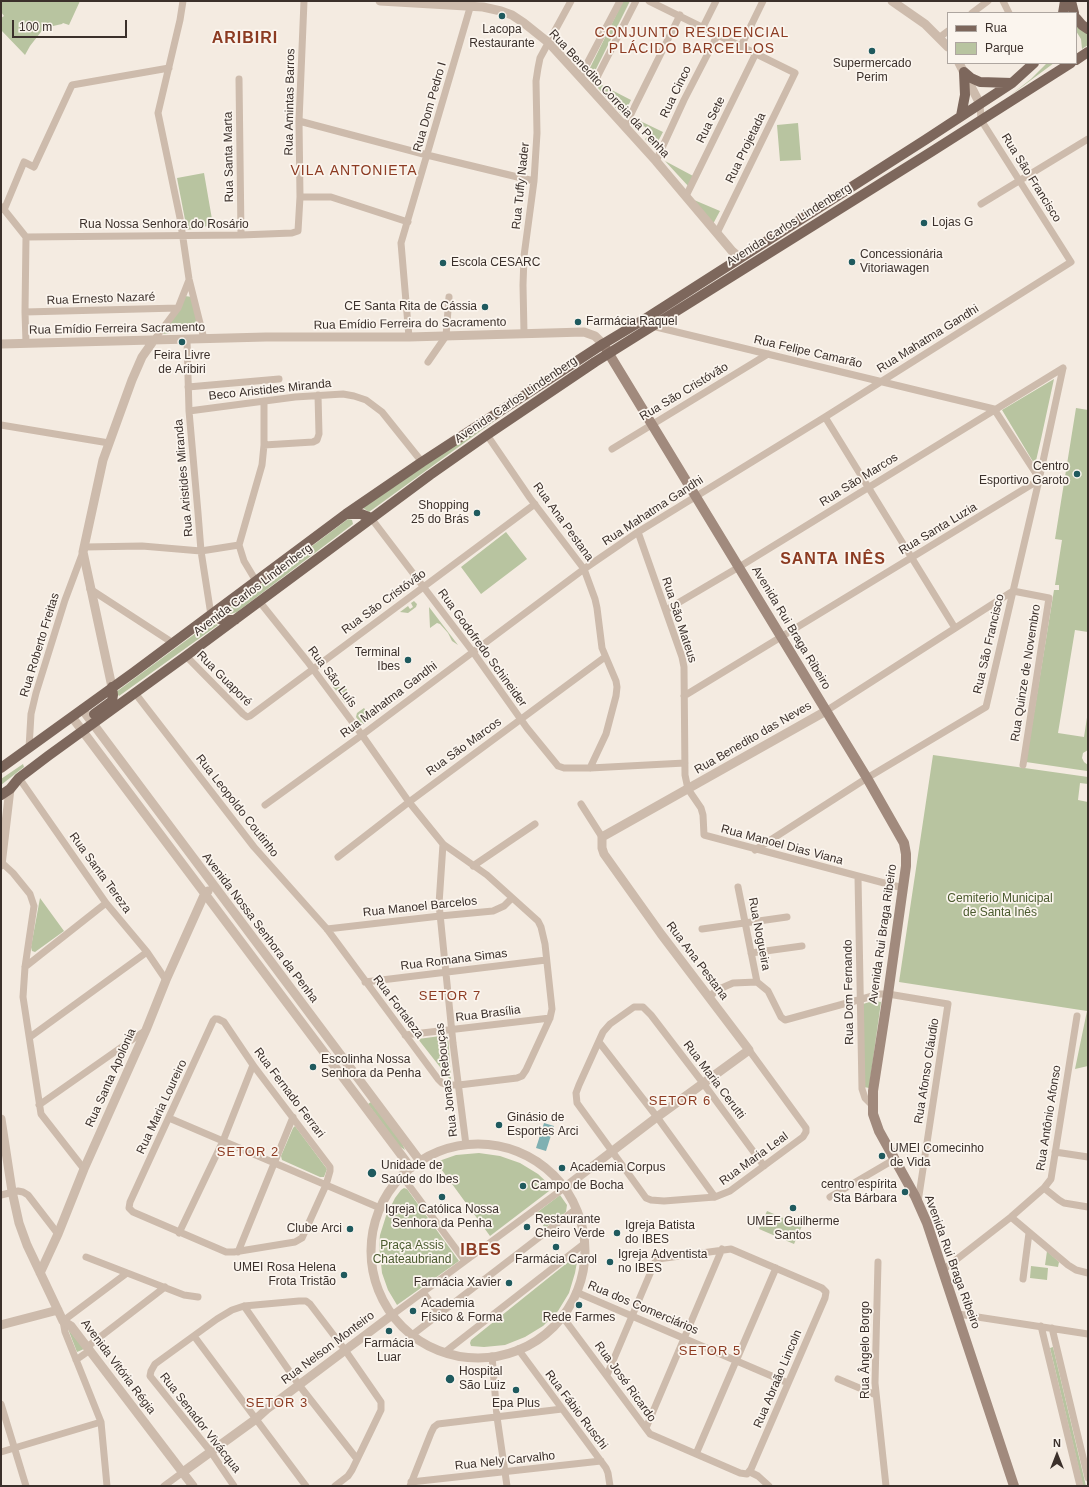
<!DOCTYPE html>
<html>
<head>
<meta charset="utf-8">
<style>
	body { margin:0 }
	#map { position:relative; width:1089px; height:1487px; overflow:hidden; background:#f4ebe1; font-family:Arial,sans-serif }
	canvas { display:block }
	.frame { position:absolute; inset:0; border:2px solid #3b302b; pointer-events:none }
	.legend { position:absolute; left:947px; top:12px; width:130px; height:52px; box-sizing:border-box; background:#fbf5ee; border:1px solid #aea6a0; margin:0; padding:5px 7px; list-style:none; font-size:12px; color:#3b302b }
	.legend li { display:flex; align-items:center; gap:8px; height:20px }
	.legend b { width:20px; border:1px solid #aea6a0 }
	.north { position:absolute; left:1037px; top:1435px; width:40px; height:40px; -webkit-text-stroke:3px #fbf5ee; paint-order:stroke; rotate:0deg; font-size:11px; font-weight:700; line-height:16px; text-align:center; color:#3b302b }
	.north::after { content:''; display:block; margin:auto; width:14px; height:18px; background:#3b302b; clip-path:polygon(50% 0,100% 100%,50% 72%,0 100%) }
	.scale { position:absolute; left:12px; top:20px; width:115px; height:18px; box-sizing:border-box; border:2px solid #3b302b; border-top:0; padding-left:5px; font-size:12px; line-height:14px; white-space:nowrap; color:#3b302b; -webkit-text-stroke:3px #fbf5ee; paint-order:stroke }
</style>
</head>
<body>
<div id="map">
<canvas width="1089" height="1487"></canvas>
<div class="frame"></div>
<ul class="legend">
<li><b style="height:5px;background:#7d675c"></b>Rua</li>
<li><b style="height:11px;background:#b8c4a0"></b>Parque</li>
</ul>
<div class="north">N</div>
<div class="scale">100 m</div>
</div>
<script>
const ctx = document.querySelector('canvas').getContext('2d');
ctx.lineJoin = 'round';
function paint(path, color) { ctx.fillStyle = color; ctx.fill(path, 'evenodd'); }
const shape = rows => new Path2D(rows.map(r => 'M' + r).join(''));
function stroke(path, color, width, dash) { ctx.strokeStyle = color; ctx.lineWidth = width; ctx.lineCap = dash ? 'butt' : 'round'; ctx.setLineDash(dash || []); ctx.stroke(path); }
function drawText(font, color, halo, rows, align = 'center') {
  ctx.font = font + ' Arial,sans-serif'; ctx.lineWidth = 3.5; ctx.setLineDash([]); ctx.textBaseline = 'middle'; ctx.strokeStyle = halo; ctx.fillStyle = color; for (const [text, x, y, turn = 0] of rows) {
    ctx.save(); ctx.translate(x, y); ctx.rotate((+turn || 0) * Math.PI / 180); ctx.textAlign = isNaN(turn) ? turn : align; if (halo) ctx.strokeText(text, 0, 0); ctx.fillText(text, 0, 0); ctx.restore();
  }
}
paint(shape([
	[1,1,80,1,69,25,63,23,62,24,44,28,30,46,25,55,1,30,1,18,4,16,1,12],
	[623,1,630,1,592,77,588,78,587,74],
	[1076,25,1088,34,1088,45,1082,49,1081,39,1076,31],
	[1047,63,1054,63,1008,97,1031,79],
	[598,83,631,100,624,114,621,114,598,88],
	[634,118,663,132,655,147,652,147,645,139,651,133,644,126,638,132,632,126],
	[798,123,801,160,780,161,777,125],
	[665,161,695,177,689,187],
	[204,173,213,225,187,230,177,178],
	[687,197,720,211,713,224],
	[185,296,192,297,199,329,163,334],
	[1054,379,1041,439,1035,465,1002,410],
	[525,397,526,398,369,512,363,508],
	[1076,408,1088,410,1088,632,1075,630,1058,733,1084,737,1088,711,1088,750,1083,753,1082,758,1084,762,1088,765,1088,773,1087,771,1026,762,1054,590,1059,590,1059,585,1055,585,1062,540,1055,539],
	[348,519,352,520,353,524,237,612,227,615,220,615],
	[506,532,527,559,481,594,461,567],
	[414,601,417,604,416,607,408,613,400,612,408,606,410,609,413,607,411,603],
	[429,607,458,645,452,641,448,633,440,624,437,623,430,628],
	[211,622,218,625,119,696,116,692],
	[333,687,340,687,347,689,345,703,341,698,343,692,338,693],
	[364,708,372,718,362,725,356,717,357,713],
	[933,755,1088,777,1088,784,1080,783,1078,800,1088,802,1088,1066,1075,1069,1087,1011,899,982],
	[23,764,24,767,1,785,1,779],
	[40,898,64,931,35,952,32,951,31,947],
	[873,1001,881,1002,869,1088,864,1087,863,1004],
	[448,1035,450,1064,451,1081,418,1039],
	[371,1102,402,1143,405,1150,399,1146,368,1104],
	[295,1126,327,1169,324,1177,320,1177,282,1160,281,1156,293,1128],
	[479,1153,500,1156,520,1163,538,1174,553,1188,490,1236,436,1162,456,1155],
	[404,1188,407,1189,459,1261,397,1305,388,1290,382,1273,379,1245,380,1235,386,1216,395,1198,401,1190],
	[560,1195,567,1205,566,1212,545,1228,535,1214],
	[767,1211,802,1226,794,1244,759,1229],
	[1047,1251,1059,1262,1058,1267,1045,1265],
	[572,1259,575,1259,577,1262,575,1273,569,1293,558,1311,543,1326,525,1337,505,1345,484,1347,471,1346,470,1343,471,1340],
	[1031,1266,1048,1268,1047,1280,1030,1278],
	[68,1329,84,1349,77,1352],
	[1053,1347,1086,1486,1083,1486,1050,1348]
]), '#b8c4a0');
paint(shape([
	[544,1123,554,1126,546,1151,536,1148]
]), '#7fb0b2');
stroke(shape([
	[183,1,180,20,158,113,180,218,189,279,204,339],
	[649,1,795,73,717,233],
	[1003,1,1009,13],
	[972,13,988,1],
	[703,27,716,1],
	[940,37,948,31],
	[741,46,763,1],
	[580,77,620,1],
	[239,79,241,235],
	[591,89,636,1],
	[299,121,427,155,534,181],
	[625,126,680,15],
	[656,161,684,100,718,34],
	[686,196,756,53],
	[300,197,331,197,408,222],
	[981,204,1088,139],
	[2,207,26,237],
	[4,210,24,162,34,167,72,85,169,68],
	[26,237,241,235,292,233,298,231,300,197,299,121,304,1],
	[26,237,25,312,26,343],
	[25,312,178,308],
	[652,326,994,409,1039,478],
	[524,333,523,285,524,256,534,181,537,133,536,81,538,68,540,58,571,1],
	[409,337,401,243,472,1],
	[154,340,178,308,189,280],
	[187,340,189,411,198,513,201,551,211,615],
	[428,362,446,336,449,297],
	[188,387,279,379],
	[189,411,295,397,343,394,354,396,366,400,382,412,422,462],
	[825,417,955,628],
	[1,425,109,443],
	[487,435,530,498,584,569,595,599,597,608,602,648,616,681,617,687,616,696,606,734,590,768],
	[264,445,313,442,317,440,319,434,318,395],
	[612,449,768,354],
	[371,518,473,652,527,728,558,766,564,768,590,768,685,763],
	[638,532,682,657,684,667,685,775,688,789,701,808,703,815,704,835,903,888],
	[85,547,142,546,201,551,239,545],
	[256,581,244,561,239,545,262,465,264,445,264,401],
	[90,589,173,643],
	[666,610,739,567,1063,368],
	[186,656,243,714,247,717,250,716,535,504],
	[135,693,254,847,327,929,438,1079,442,1083,447,1085,459,1085,517,1078,522,1076,526,1070,550,1018,552,1009,545,944,541,927,538,921,487,875,443,844,409,802,362,735,307,661,259,601],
	[684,696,1039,480],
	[826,711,1013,591,1049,598,1023,765],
	[29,748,31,714,36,693,65,600,83,552],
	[19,778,106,903,147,952,166,980],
	[581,804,602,837],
	[265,805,362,735,584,569,638,532,825,417,1071,262,981,120,980,104],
	[443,844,439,904,453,1043,466,1145],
	[755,850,867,778,986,707,1039,480,1063,368],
	[338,857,409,802,605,657],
	[1,862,13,873,30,894,34,906,25,967,23,997,41,1114,84,1169],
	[473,866,535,824],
	[858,877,862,1089,865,1098,872,1105],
	[738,887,757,982,768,991,781,1017,785,1020,880,994,888,994,948,1004,918,1202],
	[327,929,440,916,493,911,504,906,512,898],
	[702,929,787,917],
	[751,953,802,946],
	[25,967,106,903],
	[365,982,546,960],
	[709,997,717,990,733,983,757,982],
	[215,1019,218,1019,224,1022,253,1065,330,1167,330,1171,326,1185,302,1238,295,1242,234,1252,226,1252,133,1212,129,1208,130,1202,213,1021,215,1019],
	[405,1035,550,1018],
	[30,1037,147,952],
	[599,1042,657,1117,715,1197],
	[749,1050,806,1128,806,1132,803,1137,784,1151,730,1191,715,1197,664,1201,651,1200,646,1198,577,1103,576,1093,579,1085,603,1032,610,1024,634,1007,643,1007,651,1015,703,1083,764,1166],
	[39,1105,146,1030],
	[169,1118,380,1208],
	[1055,1152,1088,1157],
	[402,1176,465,1261],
	[1044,1188,1059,1200,1064,1203,1088,1207],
	[1,1195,18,1191,23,1192,28,1195,58,1234],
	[830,1197,895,1159],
	[1011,1217,1068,1265,1076,1270,1088,1273],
	[179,1233,223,1141,253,1065],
	[238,1252,293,1117],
	[86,1257,184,1295,198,1297],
	[878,1262,875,1383,886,1486],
	[943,1270,1011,1217,1044,1188,1051,1179,1077,1016],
	[1023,1279,1029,1233],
	[423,1292,439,1314],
	[576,1292,788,1383],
	[244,1306,299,1385,357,1459],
	[958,1314,1088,1334],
	[392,1315,564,1188],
	[562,1316,650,1434,740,1473,747,1474,751,1469,825,1298,826,1292,822,1288,731,1249,658,1259,655,1262,607,1375],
	[1041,1326,1080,1486],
	[1052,1328,1088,1478],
	[412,1335,576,1209],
	[194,1336,306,1486],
	[87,1347,165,1287],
	[518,1349,606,1468,608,1473,610,1486],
	[445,1352,585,1243],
	[492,1356,497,1417,507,1486],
	[76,1360,90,1350],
	[838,1379,876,1395],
	[1,1404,26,1486],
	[646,1428,722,1249],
	[1,1452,101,1422],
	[696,1454,776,1268],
	[750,1472,758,1476,769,1486],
	[411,1482,601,1461],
	[107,1486,101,1422,65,1332,63,1321,127,1273],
	[164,1486,183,1472],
	[234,1486,211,1452,150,1376,151,1371,155,1364,217,1319,232,1310,244,1306,299,1301,306,1301,310,1304,345,1350,381,1402,381,1410,352,1470,348,1476,335,1486],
	[410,1486,431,1433,434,1427,438,1424,562,1409]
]), '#cdbbac', 7);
stroke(shape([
	[380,1,483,7,501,11,512,15,524,23,549,43,580,77,656,161,732,251,740,258],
	[892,1,925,24,948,47],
	[959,63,980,104],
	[1,344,266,337,409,337,584,332,595,336,603,344],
	[112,687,83,552,103,460,132,380,142,357,154,340],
	[82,709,420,1161],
	[72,717,411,1168],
	[1,865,10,789],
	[1,1119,12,1191,19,1223,27,1245,63,1321,71,1326,193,1486],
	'371 1251a107 107 0 1 1 214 0a107 107 0 1 1-214 0Z',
	[564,1188,657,1117,749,1050,661,934,604,854,602,848,602,837,826,711],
	[40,1273,58,1234,84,1169,146,1030,166,980,205,893,208,891],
	[1,1325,58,1310],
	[183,1472,256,1419,267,1409,392,1315]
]), '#cdbbac', 9);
stroke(shape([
	[603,344,867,778,904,843,906,854,906,866,888,994,873,1091,873,1114,879,1131,915,1196,927,1223,1014,1486]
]), '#a18a7d', 10);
stroke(shape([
	[1071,1,1074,13],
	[1063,13,1065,1],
	[1076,18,1082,25,1088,29],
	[1076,60,1088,52],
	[964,72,971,78,980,82,1012,83],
	[961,116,965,95,964,72],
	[346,514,361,514,371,518],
	[211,615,222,620,235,620],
	[94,714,112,701,113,695,112,687],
	[1,768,134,672,346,514,422,462,603,344,648,317,925,140,1012,83,1034,63],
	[1,795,10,789,19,778,48,756,186,656,430,475,487,435,595,362,931,152,1071,63]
]), '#7d675c', 10);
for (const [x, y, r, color] of [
	[502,16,4,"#1f5a5e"],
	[872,51,4,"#1f5a5e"],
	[924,223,4,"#1f5a5e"],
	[852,262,4,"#1f5a5e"],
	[443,263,4,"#1f5a5e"],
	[485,307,4,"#1f5a5e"],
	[578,322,4,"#1f5a5e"],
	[182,342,4,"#1f5a5e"],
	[1077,474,4,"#1f5a5e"],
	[477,513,4,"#1f5a5e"],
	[408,660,4,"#1f5a5e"],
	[313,1067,4,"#1f5a5e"],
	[499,1125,4,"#1f5a5e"],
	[882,1156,4,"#1f5a5e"],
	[562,1168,4,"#1f5a5e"],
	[372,1173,5,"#1f5a5e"],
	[523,1186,4,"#1f5a5e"],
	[905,1192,4,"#1f5a5e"],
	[442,1197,4,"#1f5a5e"],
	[793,1208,4,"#1f5a5e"],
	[527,1227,4,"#1f5a5e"],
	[350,1229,4,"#1f5a5e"],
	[617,1233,4,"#1f5a5e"],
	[556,1247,4,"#1f5a5e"],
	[610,1262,4,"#1f5a5e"],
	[344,1275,4,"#1f5a5e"],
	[509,1283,4,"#1f5a5e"],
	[579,1305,4,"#1f5a5e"],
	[413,1311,4,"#1f5a5e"],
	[389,1331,4,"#1f5a5e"],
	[450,1379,5,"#1f5a5e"],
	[516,1390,4,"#1f5a5e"]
]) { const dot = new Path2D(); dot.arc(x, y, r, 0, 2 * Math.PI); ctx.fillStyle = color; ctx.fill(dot); stroke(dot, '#fbf5ee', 1.5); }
drawText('12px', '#3b302b', '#fbf5ee', [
	["Lacopa",502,30,"center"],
	["Restaurante",502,44,"center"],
	["Supermercado",872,64,"center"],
	["Perim",872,78,"center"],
	["Lojas G",932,223],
	["Concessionária",860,255],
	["Vitoriawagen",860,269],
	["Escola CESARC",451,263],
	["CE Santa Rita de Cássia",477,307,"right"],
	["Farmácia Raquel",586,322],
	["Feira Livre",182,356,"center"],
	["de Aribiri",182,370,"center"],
	["Centro",1069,467,"right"],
	["Esportivo Garoto",1069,481,"right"],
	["Shopping",469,506,"right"],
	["25 do Brás",469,520,"right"],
	["Terminal",400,653,"right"],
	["Ibes",400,667,"right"],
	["Escolinha Nossa",321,1060],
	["Senhora da Penha",321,1074],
	["Ginásio de",507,1118],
	["Esportes Arci",507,1132],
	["UMEI Comecinho",890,1149],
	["de Vida",890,1163],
	["Unidade de",381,1166],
	["Saúde do Ibes",381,1180],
	["Academia Corpus",570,1168],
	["centro espírita",897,1185,"right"],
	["Sta Bárbara",897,1199,"right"],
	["Campo de Bocha",531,1186],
	["Igreja Católica Nossa",442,1210,"center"],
	["Senhora da Penha",442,1224,"center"],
	["Restaurante",535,1220],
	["Cheiro Verde",535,1234],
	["UMEF Guilherme",793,1222,"center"],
	["Santos",793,1236,"center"],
	["Igreja Batista",625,1226],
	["do IBES",625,1240],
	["Clube Arci",342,1229,"right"],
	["Igreja Adventista",618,1255],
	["no IBES",618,1269],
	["Farmácia Carol",556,1260,"center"],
	["UMEI Rosa Helena",336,1268,"right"],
	["Frota Tristão",336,1282,"right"],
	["Farmácia Xavier",501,1283,"right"],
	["Academia",421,1304],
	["Físico & Forma",421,1318],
	["Rede Farmes",579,1318,"center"],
	["Farmácia",389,1344,"center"],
	["Luar",389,1358,"center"],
	["Hospital",459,1372],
	["São Luiz",459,1386],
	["Epa Plus",516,1404,"center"]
], 'left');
drawText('12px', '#3b302b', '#fbf5ee', [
	["Rua Cinco",676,92,-64],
	["Rua Benedito Correia da Penha",609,94,47],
	["Rua Amintas Barros",290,102,-89],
	["Rua Dom Pedro I",430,107,-74],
	["Rua Sete",711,120,-64],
	["Rua Projetada",746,148,-64],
	["Rua Santa Marta",229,157,-91],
	["Rua São Francisco",1031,178,58],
	["Rua Tuffy Nader",521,186,-84],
	["Rua Nossa Senhora do Rosário",164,225],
	["Avenida Carlos Lindenberg",789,225,-32],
	["Rua Ernesto Nazaré",101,299,-2],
	["Rua Emídio Ferreira do Sacramento",410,324,-1],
	["Rua Emídio Ferreira Sacramento",117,329,-1],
	["Rua Mahatma Gandhi",928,339,-32],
	["Rua Felipe Camarão",808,352,13],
	["Beco Aristides Miranda",270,390,-6],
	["Rua São Cristóvão",684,392,-31],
	["Avenida Carlos Lindenberg",516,400,-34],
	["Rua Aristides Miranda",184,478,-95],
	["Rua São Marcos",859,480,-32],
	["Rua Mahatma Gandhi",653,511,-33],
	["Rua Ana Pestana",563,522,54],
	["Rua Santa Luzia",938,529,-31],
	["Avenida Carlos Lindenberg",253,590,-37],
	["Rua São Cristóvão",384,602,-36],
	["Rua São Mateus",679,620,72],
	["Avenida Rui Braga Ribeiro",791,628,59],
	["Rua São Francisco",989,644,-77],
	["Rua Roberto Freitas",40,645,-73],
	["Rua Godofredo Schineider",482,648,54],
	["Rua Quinze de Novembro",1026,673,-81],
	["Rua São Luís",332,677,53],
	["Rua Guaporé",224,679,45],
	["Rua Mahatma Gandhi",389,700,-37],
	["Rua Benedito das Neves",753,738,-30],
	["Rua São Marcos",464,747,-36],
	["Rua Leopoldo Coutinho",237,806,52],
	["Rua Manoel Dias Viana",782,845,15],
	["Rua Santa Tereza",100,873,54],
	["Rua Manoel Barcelos",420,907,-6],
	["Avenida Nossa Senhora da Penha",260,928,53],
	["Rua Nogueira",759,934,79],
	["Avenida Rui Braga Ribeiro",883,934,-82],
	["Rua Romana Simas",454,960,-7],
	["Rua Ana Pestana",697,961,53],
	["Rua Dom Fernando",849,992,-91],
	["Rua Fortaleza",398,1007,53],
	["Rua Brasília",488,1014,-7],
	["Rua Afonso Cláudio",927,1071,-81],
	["Rua Santa Apolonia",111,1078,-66],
	["Rua Jonas Rebouças",447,1080,-97],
	["Rua Maria Cerutti",714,1080,53],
	["Rua Fernado Ferrari",289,1093,53],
	["Rua Maria Loureiro",162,1107,-65],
	["Rua Antônio Afonso",1049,1118,-81],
	["Rua Maria Leal",754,1159,-36],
	["Avenida Rui Braga Ribeiro",952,1262,70],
	["Rua dos Comerciários",643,1308,23],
	["Rua Nelson Monteiro",328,1348,-37],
	["Rua Ângelo Borgo",866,1350,-90],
	["Avenida Vitória Régia",118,1367,53],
	["Rua Abraão Lincoln",778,1379,-67],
	["Rua José Ricardo",625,1382,54],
	["Rua Fábio Ruschi",576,1410,53],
	["Rua Senador Vivácqua",200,1423,52],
	["Rua Nely Carvalho",505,1461,-6]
]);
drawText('12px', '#4a5a2e', '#fbf5ee', [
	["Cemiterio Municipal",1000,899],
	["de Santa Inês",1000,913],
	["Praça Assis",412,1246],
	["Chateaubriand",412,1260]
]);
ctx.letterSpacing = '1px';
drawText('13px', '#8c3b22', '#fbf5ee', [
	["SETOR 7",450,996],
	["SETOR 6",680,1101],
	["SETOR 2",248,1152],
	["SETOR 5",710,1351],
	["SETOR 3",277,1403]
]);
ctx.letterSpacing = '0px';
ctx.letterSpacing = '1px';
drawText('14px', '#8c3b22', '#fbf5ee', [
	["CONJUNTO RESIDENCIAL",692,33],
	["PLÁCIDO BARCELLOS",692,49],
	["VILA ANTONIETA",354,171]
]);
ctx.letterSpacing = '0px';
ctx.letterSpacing = '1px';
drawText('bold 16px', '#8c3b22', '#fbf5ee', [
	["ARIBIRI",245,39],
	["SANTA INÊS",833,560],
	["IBES",481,1251]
]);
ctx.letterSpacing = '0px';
</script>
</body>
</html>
